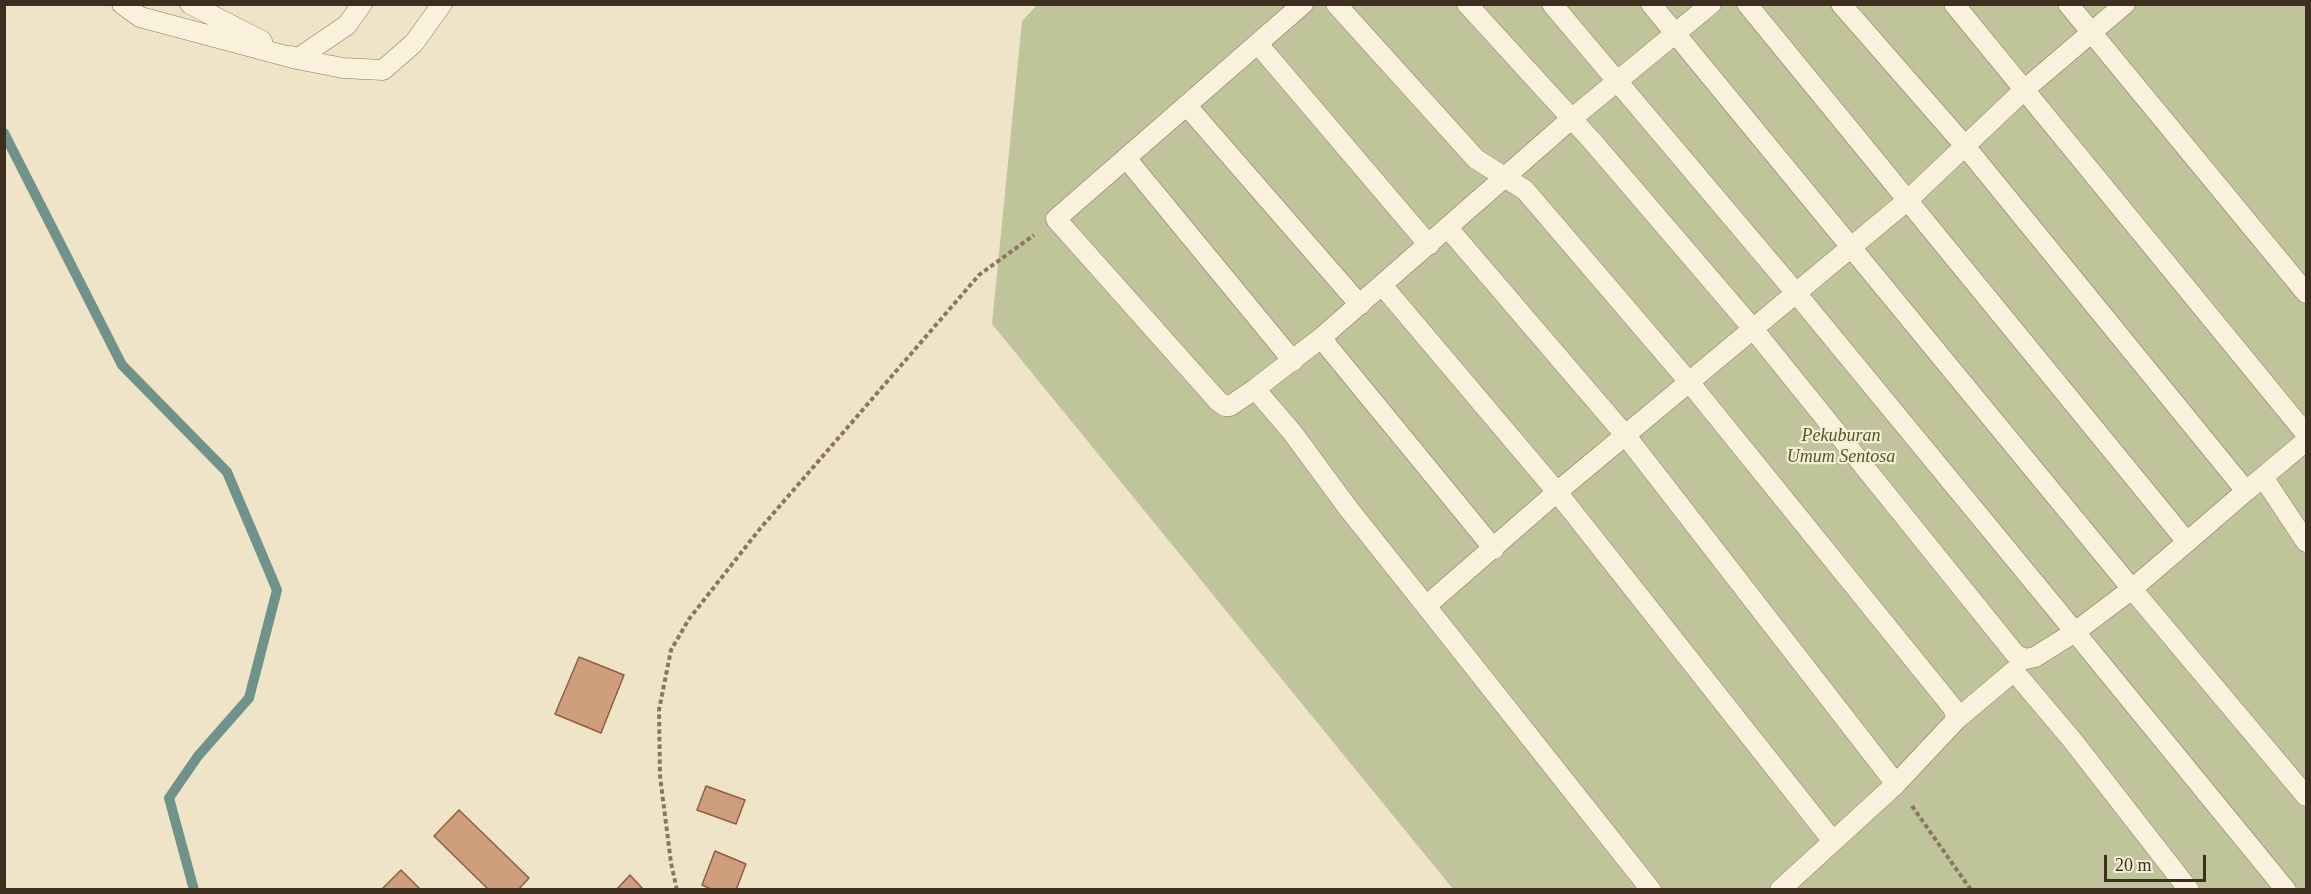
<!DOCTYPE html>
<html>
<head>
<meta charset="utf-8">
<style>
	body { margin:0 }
	#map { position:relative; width:2311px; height:894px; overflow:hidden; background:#f0e4c8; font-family:"Times New Roman",serif }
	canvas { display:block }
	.frame { position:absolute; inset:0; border:6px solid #3d2e20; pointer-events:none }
	.scale { position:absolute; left:2104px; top:855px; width:102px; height:27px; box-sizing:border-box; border:3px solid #3d2e20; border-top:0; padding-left:8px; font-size:18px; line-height:21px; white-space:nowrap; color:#3d2e20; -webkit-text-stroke:4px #f7eed8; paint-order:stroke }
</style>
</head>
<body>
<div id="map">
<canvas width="2311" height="894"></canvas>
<div class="frame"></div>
<div class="scale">20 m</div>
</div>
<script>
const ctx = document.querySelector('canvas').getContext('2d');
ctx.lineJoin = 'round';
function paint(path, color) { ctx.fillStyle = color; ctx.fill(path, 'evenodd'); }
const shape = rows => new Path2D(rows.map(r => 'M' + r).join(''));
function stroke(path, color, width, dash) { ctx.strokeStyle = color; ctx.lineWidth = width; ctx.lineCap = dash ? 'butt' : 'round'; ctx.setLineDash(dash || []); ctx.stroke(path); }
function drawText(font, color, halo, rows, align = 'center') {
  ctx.font = font + ' "Times New Roman",serif'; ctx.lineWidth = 4.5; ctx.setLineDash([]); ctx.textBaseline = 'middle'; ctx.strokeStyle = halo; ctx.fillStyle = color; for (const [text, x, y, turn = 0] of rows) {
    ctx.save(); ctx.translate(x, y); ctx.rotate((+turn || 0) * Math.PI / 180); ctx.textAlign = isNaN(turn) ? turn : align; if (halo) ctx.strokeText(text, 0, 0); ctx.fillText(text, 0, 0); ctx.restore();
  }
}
paint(shape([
	[1037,5,2306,5,2306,889,1453,889,992,324,1022,21]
]), '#bfc49a');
stroke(shape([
	[4,133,122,365,227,472,277,590,249,698,198,756,169,798,194,890]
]), '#6f938a', 10);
const building = shape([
	[579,657,624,675,601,733,555,714,579,657],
	[706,786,745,800,736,824,697,810,706,786],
	[459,810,529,878,518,890,489,890,434,836,459,810],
	[715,851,746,864,736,890,713,890,702,885,715,851],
	[401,870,421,890,381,890,401,870],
	[630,875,644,890,616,890,630,875]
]);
paint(building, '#cf9f7d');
stroke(building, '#8d5f41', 1.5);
const service = shape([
	[122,4,140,17,297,59,343,68,383,70,414,43,442,4],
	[190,4,262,41],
	[1303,4,1056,219,1218,401,1225,406,1230,406,1255,389,1321,338,1570,120,1711,4],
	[1336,4,1476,159,1525,190,1690,383,1953,708,1957,719],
	[1467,4,1593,142,1754,330,2016,655,2026,659,2035,657,2075,632,2286,890],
	[1552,4,1796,293,2075,632,2132,589,2306,796],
	[1651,4,2132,589,2187,542],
	[1747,4,2187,542,2246,491],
	[1841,4,1965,146,2246,491,2263,477],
	[1954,4,2306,434],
	[2068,4,2306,293],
	[1258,44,1429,245],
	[291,56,297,59,347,25,362,4],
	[1187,106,1360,305],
	[1126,158,1293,361],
	[1448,228,1626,436,1896,784],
	[1382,285,1557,492,1832,840],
	[1321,338,1494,549],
	[1255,389,1292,432,1348,508,1426,606,1557,492,1909,199,2024,90,2125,4],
	[2306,441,2263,477,2306,542],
	[1426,606,1651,890],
	[1780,890,1896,784,1957,719,2014,671,2073,741,2189,890]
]);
stroke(service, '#8d765c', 21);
stroke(shape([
	[1912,806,1971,890],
	[677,890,671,863,660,776,659,710,671,650,689,619,759,530,979,275,1034,235]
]), '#8d765c', 4, [4.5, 3]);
stroke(service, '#faf1dc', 20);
drawText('italic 18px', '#4d5a26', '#f7eed8', [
	["Pekuburan",1841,436],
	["Umum Sentosa",1841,457]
]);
</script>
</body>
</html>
